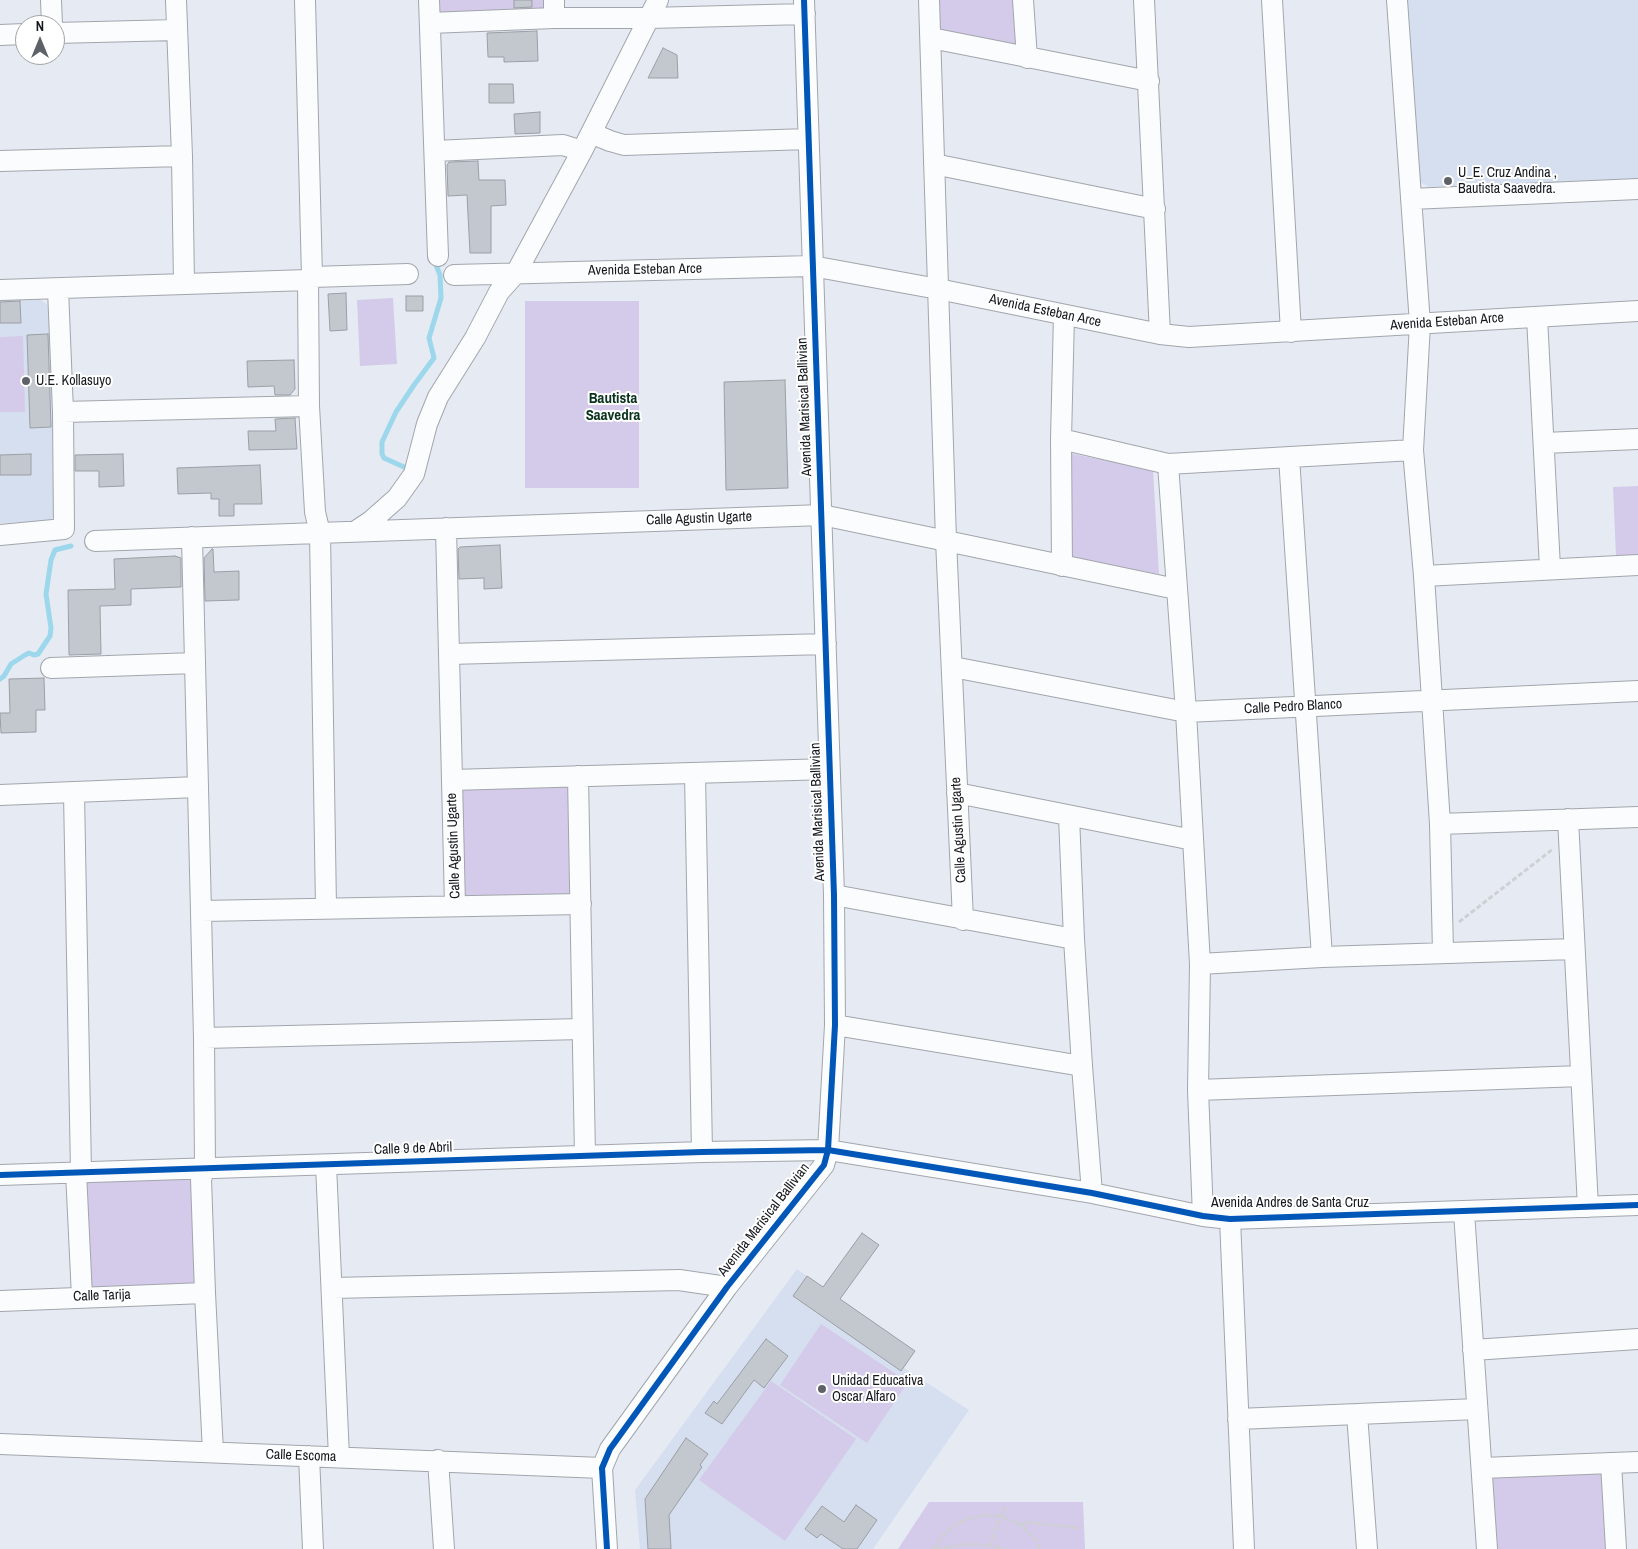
<!DOCTYPE html>
<html>
<head>
<meta charset="utf-8">
<style>
	body { margin:0 }
	#map { position:relative; width:1638px; height:1549px; overflow:hidden; background:#e6eaf3; font-family:"Archivo Narrow",sans-serif }
	canvas { display:block }
	.north { position:absolute; left:15px; top:15px; width:50px; height:50px; box-sizing:border-box; background:#fff; border:1px solid #a1a3a5; border-radius:50%; rotate:0deg; font-size:14px; font-weight:700; line-height:20px; text-align:center; color:#15181d }
	.north::after { content:''; display:block; margin:auto; width:18px; height:22px; background:#5e6268; clip-path:polygon(50% 0,100% 100%,50% 72%,0 100%) }
</style>
</head>
<body>
<div id="map">
<canvas width="1638" height="1549"></canvas>
<div class="north">N</div>
</div>
<script>
const ctx = document.querySelector('canvas').getContext('2d');
ctx.lineJoin = 'round';
function paint(path, color) { ctx.fillStyle = color; ctx.fill(path, 'evenodd'); }
const shape = rows => new Path2D(rows.map(r => 'M' + r).join(''));
function stroke(path, color, width, dash) { ctx.strokeStyle = color; ctx.lineWidth = width; ctx.lineCap = dash ? 'butt' : 'round'; ctx.setLineDash(dash || []); ctx.stroke(path); }
function drawText(font, color, halo, rows, align = 'center') {
  ctx.font = font + ' "Archivo Narrow",sans-serif'; ctx.lineWidth = 4; ctx.setLineDash([]); ctx.textBaseline = 'middle'; ctx.strokeStyle = halo; ctx.fillStyle = color; for (const [text, x, y, turn = 0] of rows) {
    ctx.save(); ctx.translate(x, y); ctx.rotate((+turn || 0) * Math.PI / 180); ctx.textAlign = isNaN(turn) ? turn : align; if (halo) ctx.strokeText(text, 0, 0); ctx.fillText(text, 0, 0); ctx.restore();
  }
}
paint(shape([
	[1406,0,1638,0,1638,179,1429,187,1418,181],
	[40,299,50,307,55,515,48,522,0,523,0,300],
	[797,1269,915,1351,904,1368,969,1410,873,1549,640,1549,635,1490]
]), '#d6dfef');
paint(shape([
	[436,0,545,0,545,6,542,11,439,15],
	[936,0,1015,0,1018,40,1016,45,939,30],
	[393,298,397,364,360,366,357,300],
	[525,301,639,301,639,488,525,488],
	[23,336,25,412,0,412,0,337],
	[1068,453,1153,470,1159,574,1069,558],
	[1638,486,1638,555,1616,556,1613,487],
	[566,783,571,788,574,890,564,897,462,897,458,793,463,787],
	[195,1178,199,1285,89,1289,85,1183],
	[821,1324,908,1382,867,1443,780,1385],
	[771,1381,856,1439,785,1541,699,1480],
	[1603,1469,1607,1549,1496,1549,1492,1475],
	[929,1502,1083,1502,1085,1549,898,1549]
]), '#d4caea');
stroke(shape([
	[404,467,384,458,382,454,382,442,396,412,414,385,434,358,429,338,441,298,440,275,436,265],
	[0,679,4,676,11,664,25,655,29,653,34,655,38,654,50,636,51,628,46,594,51,560,55,550,71,546]
]), '#9cd7eb', 5);
const building = shape([
	[514,0,532,0,532,7,514,8,514,0],
	[537,31,538,61,504,62,504,57,488,57,487,33,537,31],
	[663,48,677,55,678,78,648,78,663,48],
	[489,84,513,84,514,103,489,103,489,84],
	[540,112,540,133,515,134,514,114,540,112],
	[478,161,479,180,505,180,506,205,491,206,491,253,470,253,467,195,448,196,447,165,449,162,478,161],
	[346,293,347,330,330,331,328,294,346,293],
	[406,296,423,296,423,311,406,311,406,296],
	[20,301,21,323,0,323,0,302,20,301],
	[48,334,51,427,30,428,27,335,48,334],
	[294,360,295,389,290,395,275,395,274,386,248,387,247,361,294,360],
	[785,380,788,488,726,490,724,382,785,380],
	[295,418,297,449,249,450,248,431,276,431,275,419,295,418],
	[31,454,31,475,0,475,0,455,31,454],
	[123,454,124,486,99,487,99,471,75,471,75,455,123,454],
	[260,465,262,504,234,504,234,516,219,516,219,499,211,499,211,493,178,494,177,468,260,465],
	[500,545,502,588,484,589,484,578,459,579,458,549,460,547,500,545],
	[212,549,213,549,214,572,239,571,239,600,205,601,204,558,212,549],
	[175,556,181,558,181,587,131,589,131,605,100,606,101,654,69,655,68,590,115,589,114,559,175,556],
	[44,678,45,710,36,710,36,732,1,733,0,713,10,713,9,679,44,678],
	[862,1233,879,1245,840,1299,915,1351,901,1371,793,1296,807,1276,823,1287,862,1233],
	[766,1339,788,1356,764,1388,754,1380,722,1424,705,1413,714,1401,717,1404,766,1339],
	[686,1438,708,1454,700,1465,702,1467,669,1515,671,1549,648,1549,645,1499,686,1438],
	[856,1505,877,1520,857,1549,843,1549,821,1534,817,1538,805,1529,822,1506,844,1522,856,1505]
]);
paint(building, '#c3c8ce');
stroke(building, '#9b9fa5', 1);
const minor = shape([
	[51,0,52,25],
	[176,0,182,156,184,284],
	[305,0,312,277,308,280,309,406,315,512,320,533,326,908],
	[429,0,438,256],
	[554,0,554,18],
	[929,0,946,540,963,920],
	[1023,0,1027,58],
	[1144,0,1160,334],
	[1272,0,1291,332],
	[1397,0,1420,324,1413,450,1424,576,1440,824,1443,952],
	[430,23,554,18,649,18,805,14],
	[55,33,177,30],
	[0,35,25,34],
	[931,38,1149,81],
	[591,133,610,141,624,145,808,139],
	[435,151,563,145,582,151],
	[0,161,182,156],
	[934,164,1155,209],
	[1411,199,1638,189],
	[454,275,812,266,938,289,1160,334,1189,337,1638,311],
	[312,277,408,274],
	[0,290,308,280],
	[1537,317,1550,568],
	[63,412,309,406],
	[1061,439,1168,464,1413,450],
	[1544,443,1638,439],
	[1289,457,1322,957],
	[1168,464,1186,712,1200,964,1198,1090,1203,1216],
	[446,528,455,906],
	[356,531,371,521,397,498,414,474,427,424,438,397,475,338,499,292,516,273,582,151,658,0],
	[0,535,64,529,63,412,58,289],
	[192,537,204,1038,205,1169,201,1179,205,1293,213,1452],
	[95,541,822,515,1176,589],
	[1062,566,1061,439,1064,315],
	[1424,576,1638,565],
	[449,654,826,644],
	[953,667,1186,712,1638,691],
	[51,668,195,663],
	[695,774,702,1152],
	[578,776,585,1156],
	[452,780,829,769],
	[74,793,81,1172],
	[957,793,1193,840],
	[0,795,198,787],
	[1069,816,1074,939,1082,1066,1092,1193],
	[1568,819,1588,1207],
	[1440,824,1638,817],
	[834,895,1074,939],
	[201,911,581,904],
	[1200,964,1322,957,1574,949],
	[835,1025,1082,1066],
	[204,1038,582,1029],
	[1198,1090,1581,1076],
	[326,1165,339,1457],
	[76,1172,82,1297],
	[0,1175,702,1152,828,1150,1092,1193,1203,1216,1230,1219,1638,1205],
	[1464,1212,1487,1549],
	[1230,1219,1244,1549],
	[333,1288,679,1280,727,1287],
	[0,1301,205,1293],
	[1473,1350,1638,1339],
	[1357,1414,1367,1549],
	[1238,1419,1477,1409],
	[0,1444,602,1468],
	[309,1456,313,1549],
	[438,1460,444,1549],
	[1611,1463,1616,1549],
	[1482,1468,1638,1462],
	[607,1549,602,1468,610,1449,727,1287,824,1165,828,1150,835,1025,834,895,804,0]
]);
stroke(minor, '#a2a6ac', 22);
stroke(shape([
	[1459,922,1553,849],
	[1022,1526,1025,1522,1080,1528],
	[990,1546,1000,1517,1006,1506],
	[934,1549,937,1543,949,1529,966,1519,985,1515,1004,1517,1022,1526,1036,1540,1040,1549],
	[936,1549,969,1544,990,1546,1005,1549]
]), '#ced0d3', 3, [5, 2.5]);
stroke(minor, '#fbfcfd', 20);
stroke(shape([
	[0,1175,702,1152,828,1150,1092,1193,1203,1216,1230,1219,1638,1205],
	[607,1549,602,1468,610,1449,727,1287,824,1165,828,1150,835,1025,834,895,804,0]
]), '#0057b8', 6);
for (const [x, y, r, color] of [
	[1448,181,5,"#5e6268"],
	[26,381,5,"#5e6268"],
	[822,1389,5,"#5e6268"]
]) { const dot = new Path2D(); dot.arc(x, y, r, 0, 2 * Math.PI); ctx.fillStyle = color; ctx.fill(dot); stroke(dot, '#fff', 2); }
drawText('14px', '#15181d', '#fff', [
	["U_E. Cruz Andina ,",1458,173],
	["Bautista Saavedra.",1458,189],
	["U.E. Kollasuyo",36,381],
	["Unidad Educativa",832,1381],
	["Oscar Alfaro",832,1397]
], 'left');
drawText('14px', '#15181d', '#fff', [
	["Avenida Esteban Arce",645,270,-1],
	["Avenida Esteban Arce",1045,311,12],
	["Avenida Esteban Arce",1447,322,-4],
	["Avenida Marisical Ballivian",805,407,-92],
	["Calle Agustin Ugarte",699,519,-2],
	["Calle Pedro Blanco",1293,707,-3],
	["Avenida Marisical Ballivian",818,812,-92],
	["Calle Agustin Ugarte",959,830,-93],
	["Calle Agustin Ugarte",454,846,-92],
	["Calle 9 de Abril",413,1149,-2],
	["Avenida Andres de Santa Cruz",1290,1203],
	["Avenida Marisical Ballivian",764,1220,-52],
	["Calle Tarija",102,1296,-2],
	["Calle Escoma",301,1456,2]
]);
drawText('bold 15px', '#0a331e', '#fff', [
	["Bautista",613,399],
	["Saavedra",613,416]
]);
</script>
</body>
</html>
